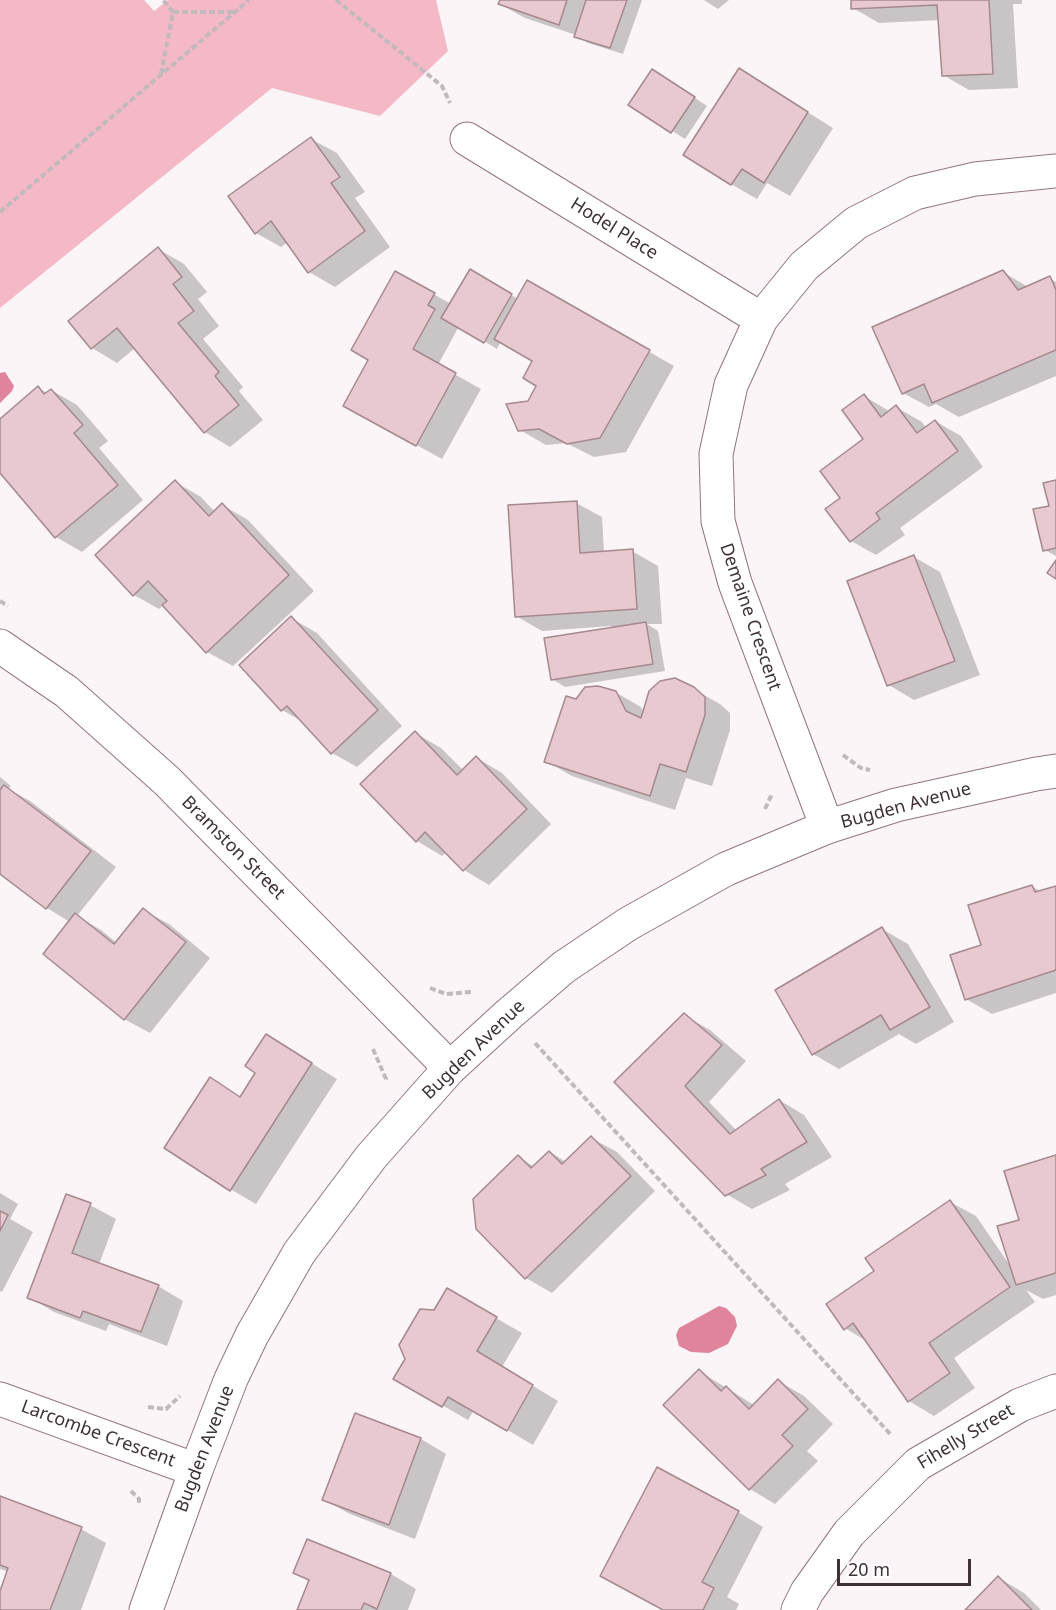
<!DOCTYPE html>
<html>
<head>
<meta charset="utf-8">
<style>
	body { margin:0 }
	#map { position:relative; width:1056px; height:1610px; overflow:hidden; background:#fcf5f7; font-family:"Noto Sans",sans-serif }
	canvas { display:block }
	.scale { position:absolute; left:837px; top:1559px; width:134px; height:27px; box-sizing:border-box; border:3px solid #3e3235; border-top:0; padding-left:8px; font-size:18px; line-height:21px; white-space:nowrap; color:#3e3235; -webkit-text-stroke:4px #fff; paint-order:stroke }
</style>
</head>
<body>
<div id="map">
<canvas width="1056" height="1610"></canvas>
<div class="scale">20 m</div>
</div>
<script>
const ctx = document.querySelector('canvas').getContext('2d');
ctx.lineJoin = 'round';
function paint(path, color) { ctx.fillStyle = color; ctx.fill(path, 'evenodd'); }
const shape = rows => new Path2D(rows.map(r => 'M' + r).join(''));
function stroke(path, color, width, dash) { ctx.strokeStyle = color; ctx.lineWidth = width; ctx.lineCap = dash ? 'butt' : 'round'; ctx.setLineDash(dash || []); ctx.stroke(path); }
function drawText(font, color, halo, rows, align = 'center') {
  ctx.font = font + ' "Noto Sans",sans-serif'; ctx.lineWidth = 4.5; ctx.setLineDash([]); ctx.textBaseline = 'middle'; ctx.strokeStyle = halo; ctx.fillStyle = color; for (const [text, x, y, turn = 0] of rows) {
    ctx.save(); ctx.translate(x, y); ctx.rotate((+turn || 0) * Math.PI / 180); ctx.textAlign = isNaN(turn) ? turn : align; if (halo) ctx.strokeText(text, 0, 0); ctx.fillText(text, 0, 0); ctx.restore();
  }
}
paint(shape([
	[0,0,144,0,154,11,168,0,436,0,448,51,380,116,272,88,0,308]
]), '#f5b8c6');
paint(shape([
	[5,372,14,386,12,391,0,403,0,373],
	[719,1306,726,1308,735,1317,737,1326,728,1344,709,1353,691,1352,679,1346,676,1335,679,1328]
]), '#e0839c');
paint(shape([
	[501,0,642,0,623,54,588,43,576,35,525,18,500,4],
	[704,0,729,0,718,9],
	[852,0,1022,0,1022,4,1013,4,1018,88,969,90,943,75,940,20,879,23,853,8],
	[665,78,707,106,685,139,630,104],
	[764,85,833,128,790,196,767,183,757,199,731,184],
	[311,139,337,153,365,192,355,198,390,247,335,287,309,272,288,242,281,247,256,233],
	[158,249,184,264,207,292,198,299,219,326,203,339,243,387,239,391,263,420,230,447,205,432,135,348,117,363,92,348],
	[470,271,518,299,527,282,674,366,626,452,594,457,566,443,546,445,520,430,529,402,538,386,534,360,501,341,497,349,459,326,438,365,481,389,442,459,371,420,370,360,396,273,451,304],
	[1003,272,1028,287,1050,278,1056,282,1056,376,959,417,936,404,929,407,903,393],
	[38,388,47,393,51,390,77,405,108,441,99,448,143,500,82,552,56,537,0,471,0,421],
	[864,396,889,411,896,407,922,422,926,428,935,421,961,436,983,467,900,528,905,535,876,555,851,541,842,498,865,439],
	[1056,481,1056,556,1045,550,1050,507],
	[175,482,201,497,215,512,222,505,248,520,314,591,233,666,207,652,164,605,159,609,134,595],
	[576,503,602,517,604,553,632,551,658,566,662,624,647,624,658,631,665,671,565,687,552,679,612,629,611,626,542,631,516,616],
	[914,557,940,572,980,675,914,700,889,685],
	[291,618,317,633,402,726,357,767,332,753,305,723,282,710,241,665],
	[693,689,720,704,730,713,730,730,712,786,686,778,675,810,572,776,546,761,576,701,615,692,641,707,644,713],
	[415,733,441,748,464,771,477,758,502,773,551,824,489,885,464,870,446,852,442,856,417,841],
	[0,777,11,786,8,789,30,801,116,867,77,916,101,930,117,943,143,910,169,924,210,958,150,1033,124,1019,70,922,47,908,0,872],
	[1032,886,1041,892,1056,887,1056,993,992,1014,966,999,983,946],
	[882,929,908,944,954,1022,916,1044,899,1034,839,1069,813,1054],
	[684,1015,710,1030,746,1061,709,1102,737,1131,779,1100,804,1115,832,1157,785,1184,790,1190,752,1209,726,1194,616,1082],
	[292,1051,337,1079,256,1204,230,1189,210,1079,241,1098],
	[591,1138,617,1152,655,1191,552,1293,526,1278,518,1157,535,1167,550,1152,566,1162],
	[1056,1156,1056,1295,1043,1299,1026,1290,1035,1302,954,1358,975,1388,934,1416,909,1401,868,1342,845,1328,876,1271,950,1202,976,1216,1011,1267,1021,1221],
	[0,1193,18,1204,10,1219,33,1232,2,1292,0,1291],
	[90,1205,116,1219,99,1264,158,1286,183,1301,167,1346,109,1324,106,1331,54,1312,29,1297],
	[447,1290,522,1333,502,1367,558,1401,533,1445,474,1410,468,1420,395,1378],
	[699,1371,754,1405,778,1381,804,1396,833,1424,807,1451,818,1461,775,1504,750,1489],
	[356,1415,421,1439,446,1454,415,1539,350,1514,324,1500],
	[0,1497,81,1529,106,1543,81,1610,0,1610,0,1595,9,1572,0,1569],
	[738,1512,763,1527,727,1597,739,1604,736,1610,664,1610],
	[308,1541,391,1574,416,1589,408,1610,299,1610,310,1581,295,1573],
	[999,1578,1024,1593,1041,1610,967,1610]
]), '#0003');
const building = shape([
	[500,0,567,0,559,25,498,4,500,0],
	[586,0,627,0,610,48,574,37,586,0],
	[851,0,989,0,993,74,942,76,937,5,851,9,851,0],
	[739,68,808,112,764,183,742,169,731,185,683,155,739,68],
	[652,69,695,97,671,133,628,105,652,69],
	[311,137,340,177,331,183,365,231,308,273,271,221,255,234,228,196,311,137],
	[158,247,182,277,173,284,194,311,178,323,219,372,215,376,239,405,204,433,117,328,91,349,68,321,158,247],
	[470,269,512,294,484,343,441,318,470,269],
	[1003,270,1018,290,1050,276,1056,290,1056,350,932,403,924,384,902,394,872,327,1003,270],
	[395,271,435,293,428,305,435,309,413,349,456,373,416,446,343,406,368,360,351,350,395,271],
	[527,280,650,350,600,438,567,444,539,429,518,431,506,404,528,401,536,386,523,378,532,361,494,339,527,280],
	[38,386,44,394,51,389,83,425,74,433,118,485,55,538,0,473,0,419,38,386],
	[864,394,881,417,896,405,917,433,935,420,958,451,876,513,880,519,850,542,825,509,840,498,820,471,863,439,842,410,864,394],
	[175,480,209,516,222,503,289,575,206,653,162,605,167,601,148,581,133,596,95,555,175,480],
	[1056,480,1056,548,1043,551,1033,509,1049,506,1043,483,1056,480],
	[577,501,580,553,633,549,637,609,515,617,508,505,577,501],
	[914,555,955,661,887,686,847,581,914,555],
	[1056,560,1056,579,1047,573,1056,560],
	[291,616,378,710,331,754,287,706,281,711,239,665,291,616],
	[646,622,653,664,551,680,544,638,646,622],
	[675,678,694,687,705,697,705,715,686,772,660,764,650,796,544,762,566,696,576,699,585,687,598,686,616,691,626,711,641,718,649,691,660,681,675,678],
	[415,731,457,775,476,756,527,809,463,871,425,832,416,842,360,784,415,731],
	[4,785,91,851,46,909,0,874,0,790,4,785],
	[1032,885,1035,892,1056,886,1056,970,965,1000,950,955,981,945,968,905,1032,885],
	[143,908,186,942,124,1020,43,954,75,913,114,944,143,908],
	[882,927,930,1007,890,1030,881,1015,812,1055,775,990,882,927],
	[684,1013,722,1045,685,1086,730,1134,779,1099,807,1142,761,1169,766,1175,725,1196,614,1082,684,1013],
	[266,1034,312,1063,230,1191,164,1148,210,1077,240,1097,255,1073,245,1066,266,1034],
	[591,1136,631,1176,525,1279,476,1229,473,1199,518,1155,531,1168,549,1151,562,1164,591,1136],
	[1056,1155,1056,1273,1016,1285,997,1226,1019,1220,1004,1171,1056,1155],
	[66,1194,91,1203,72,1253,159,1285,141,1332,83,1311,80,1318,27,1298,66,1194],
	[950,1200,1010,1287,929,1343,950,1373,908,1402,853,1323,844,1330,826,1304,874,1271,865,1258,950,1200],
	[0,1211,8,1215,0,1231,0,1211],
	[447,1288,497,1317,477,1351,533,1385,507,1431,448,1397,442,1407,393,1379,405,1359,399,1345,420,1309,434,1310,447,1288],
	[699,1369,721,1391,726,1386,749,1409,778,1379,808,1409,782,1435,793,1446,749,1490,663,1405,699,1369],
	[355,1413,421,1438,389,1525,322,1500,355,1413],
	[657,1467,739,1511,702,1582,714,1588,703,1610,663,1610,600,1576,657,1467],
	[0,1496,82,1527,50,1610,0,1610,0,1591,8,1568,0,1565,0,1496],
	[307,1539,391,1573,377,1609,364,1603,361,1610,297,1610,309,1580,293,1573,307,1539],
	[998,1576,1032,1610,965,1610,998,1576]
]);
paint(building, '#e7c9cf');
stroke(building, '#a5898f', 1.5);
const street = shape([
	[467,139,761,319],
	[0,646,67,692,167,781,450,1068],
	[827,827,735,583,718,521,716,454,731,385,761,319,804,266,856,223,915,193,975,179,1056,171],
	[0,1399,196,1470],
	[798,1610,807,1592,849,1533,918,1464,1020,1405,1056,1391]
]);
const secondary = shape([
	[146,1610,196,1470,231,1379,252,1335,299,1253,371,1157,450,1068,509,1014,564,967,628,924,726,869,827,827,896,805,1036,774,1056,771]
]);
stroke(street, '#91767c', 35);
stroke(secondary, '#91767c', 35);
stroke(shape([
	[336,0,442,86,450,103],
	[173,12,233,12],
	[161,74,173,12,163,0],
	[0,212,249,0],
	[0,601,8,606],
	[843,755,861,768,870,770],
	[765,809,772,794],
	[430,988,446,994,472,992],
	[535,1043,891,1435],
	[373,1049,386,1079,385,1081],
	[148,1407,166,1409,180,1396],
	[131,1491,139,1499,139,1504]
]), '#c2b9bc', 4, [6, 3]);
stroke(street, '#fff', 33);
stroke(secondary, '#fff', 33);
drawText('18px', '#3e3235', '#fff', [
	["Hodel Place",614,229,32],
	["Demaine Crescent",750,617,71],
	["Bugden Avenue",906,806,-15],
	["Bramston Street",233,848,45],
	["Bugden Avenue",474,1050,-44],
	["Larcombe Crescent",98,1434,20],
	["Fihelly Street",966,1437,-31],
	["Bugden Avenue",205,1449,-69]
]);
</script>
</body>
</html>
